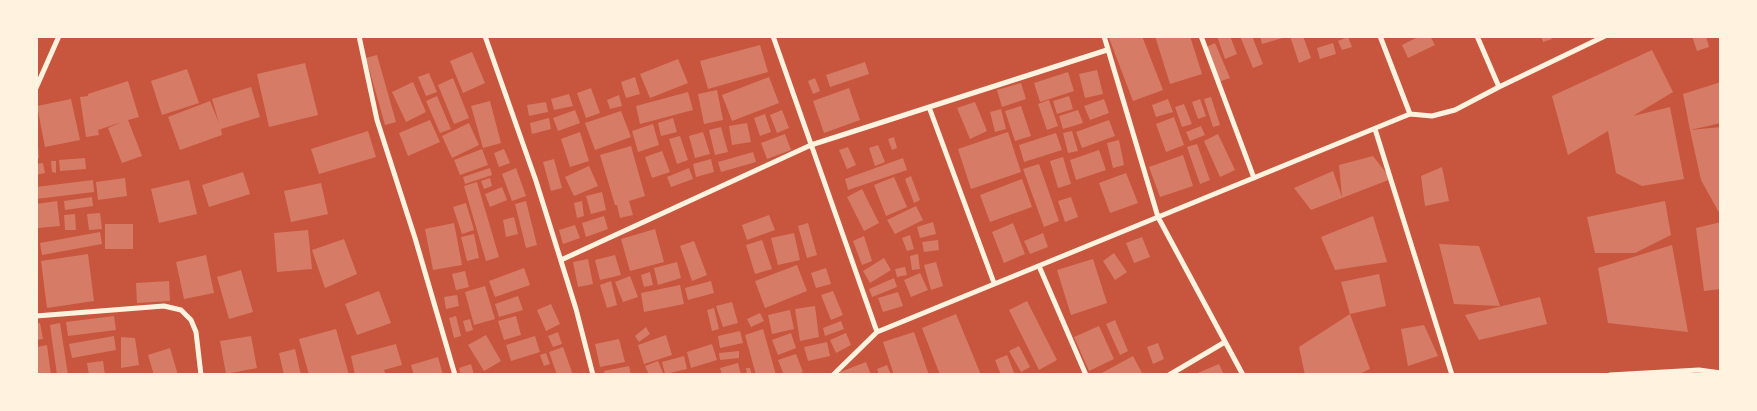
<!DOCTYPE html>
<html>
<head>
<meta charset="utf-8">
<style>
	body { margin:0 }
	#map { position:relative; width:1757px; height:411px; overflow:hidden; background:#c8553d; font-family:"Source Sans 3",sans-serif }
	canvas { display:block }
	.frame { position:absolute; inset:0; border:38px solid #fff3e0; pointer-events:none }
</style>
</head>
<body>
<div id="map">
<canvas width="1757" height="411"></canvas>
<div class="frame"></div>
</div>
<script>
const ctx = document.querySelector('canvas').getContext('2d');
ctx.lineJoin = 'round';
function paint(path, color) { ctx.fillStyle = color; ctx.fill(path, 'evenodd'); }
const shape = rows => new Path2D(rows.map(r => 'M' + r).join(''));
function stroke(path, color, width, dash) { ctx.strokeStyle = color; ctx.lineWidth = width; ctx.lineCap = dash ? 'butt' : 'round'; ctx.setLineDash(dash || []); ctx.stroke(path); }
paint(shape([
	[1113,36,1142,36,1163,90,1133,101,1109,38],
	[1155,36,1190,36,1202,74,1170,84],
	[1217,36,1230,36,1237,54,1225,59],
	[1240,36,1252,36,1263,64,1253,68],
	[1260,36,1286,36,1286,37,1262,44],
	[1290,36,1303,36,1311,58,1299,63],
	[1420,36,1430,36,1435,45,1408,58,1402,45],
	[1541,36,1551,36,1552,39,1543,42],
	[1692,36,1706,36,1709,47,1697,51],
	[1348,37,1352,47,1342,50,1338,41],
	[1215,43,1230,78,1218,82,1204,48],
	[1333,43,1336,54,1320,59,1317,48],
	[760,45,768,72,708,89,700,61],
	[1652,50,1673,92,1633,116,1670,107,1684,179,1642,186,1616,173,1608,131,1568,155,1552,96],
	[472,52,485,83,463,93,450,61],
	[377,55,396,122,385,125,366,58],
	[678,59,688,83,650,98,640,74],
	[865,62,869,74,830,87,826,75],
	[305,63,318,115,269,127,257,74],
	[187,69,199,103,162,115,151,81],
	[1097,70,1103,94,1085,98,1079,74],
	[1068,72,1074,91,1040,102,1034,83],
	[429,73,437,92,426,96,418,77],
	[635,77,640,94,626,98,621,82],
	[769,77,779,103,732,121,722,95],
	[453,78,469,118,454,124,438,85],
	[815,78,820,91,813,94,808,81],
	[128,81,139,117,128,120,142,156,122,163,108,128,122,122,98,130,99,135,86,137,80,97,88,96,88,94],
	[413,82,426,112,406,122,392,92],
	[1721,82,1721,123,1690,130,1683,94],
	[1021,83,1026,99,1002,107,997,90],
	[251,87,260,117,221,129,222,135,180,150,168,117,210,101,219,123,212,99],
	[591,88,600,113,586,118,577,93],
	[849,88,860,120,824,133,813,101],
	[717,90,723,120,704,124,698,94],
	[688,92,693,110,640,124,636,106],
	[569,94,573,106,554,110,551,99],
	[619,95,622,106,610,109,607,100],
	[437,96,451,129,440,133,426,101],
	[1069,96,1073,109,1057,114,1053,101],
	[1211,97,1220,125,1213,127,1204,99],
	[71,99,80,140,45,147,37,106],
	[1104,99,1109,113,1090,120,1084,106],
	[1168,99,1173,112,1156,117,1152,105],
	[1200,99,1206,116,1198,119,1192,102],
	[1049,100,1058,126,1047,130,1038,104],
	[490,101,501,143,483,148,471,106],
	[546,102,548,112,529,116,527,105],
	[975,102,987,131,970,139,957,108],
	[1184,104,1192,124,1182,127,1175,107],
	[1021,106,1031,136,1015,141,1005,111],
	[1001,109,1006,129,995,132,990,112],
	[575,110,580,123,558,131,553,118],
	[782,110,789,128,777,133,770,115],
	[1078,110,1083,123,1063,129,1059,116],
	[621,111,631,137,595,150,585,123],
	[765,114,771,132,760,136,754,118],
	[1174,117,1184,145,1166,152,1156,124],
	[549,118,551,129,532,134,530,123],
	[673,118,677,132,661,136,658,123],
	[430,120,440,142,408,156,399,133],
	[1109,120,1115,136,1082,148,1076,132],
	[469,123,479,145,452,158,442,136],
	[747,123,751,142,732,145,729,126],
	[653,124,659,145,638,152,632,131],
	[1201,126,1205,135,1190,141,1186,132],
	[721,127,728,152,715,155,709,130],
	[1721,127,1721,216,1701,180,1690,130],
	[368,131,376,157,319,174,311,149],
	[1072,131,1078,151,1068,153,1063,133],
	[580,132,589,161,570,167,561,139],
	[703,132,710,154,695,158,689,136],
	[1008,132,1021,172,971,189,958,149],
	[1056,133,1062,150,1024,162,1019,145],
	[785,134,791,150,767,159,761,143],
	[1218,134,1235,170,1220,177,1204,141],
	[680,136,688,160,677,164,669,139],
	[894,137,897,148,892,150,888,139],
	[1119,140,1124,165,1113,168,1107,143],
	[1197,144,1210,180,1200,184,1187,147],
	[38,145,39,158,36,158,36,146],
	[878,145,885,162,875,166,869,148],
	[631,146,645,196,629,201,633,215,620,218,617,205,615,205,600,155],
	[848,147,856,165,847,169,839,150],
	[482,149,488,165,460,175,454,160],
	[504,149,510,163,499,167,494,153],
	[1099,150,1106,170,1076,180,1070,160],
	[662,151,670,172,652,178,645,157],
	[753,152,756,162,721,172,718,162],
	[1183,155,1193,186,1160,197,1149,167],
	[1373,156,1391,179,1311,210,1294,188,1333,171,1342,197,1339,165],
	[1063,157,1071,184,1058,188,1050,161],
	[85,158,86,169,60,171,59,160],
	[903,158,907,170,848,190,845,179],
	[554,159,562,188,551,191,543,162],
	[711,159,714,172,696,177,693,164],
	[51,161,56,161,56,173,52,172],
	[43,163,45,173,36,175,36,164],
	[1039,164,1059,221,1044,227,1023,169],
	[589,166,598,186,574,196,565,177],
	[1442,167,1449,201,1425,206,1421,176],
	[490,168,492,175,465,184,463,177],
	[516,168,526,196,512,201,502,174],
	[689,168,693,179,671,187,667,177],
	[243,172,250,194,209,207,202,185],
	[1126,173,1138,203,1110,213,1099,183],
	[911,176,920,200,914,203,905,179],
	[894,177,907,207,886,216,874,185],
	[125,178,127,196,98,200,96,182],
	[490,178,492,186,484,189,481,181],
	[1022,179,1032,207,990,222,980,195],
	[93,180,94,192,36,199,36,187],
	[189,180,197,214,159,223,151,189],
	[477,182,499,257,486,261,464,186],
	[321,183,328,214,291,222,284,191],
	[502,187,507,200,490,207,485,194],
	[862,189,879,223,864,231,847,197],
	[602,192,606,210,591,214,586,196],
	[92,197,93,206,65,210,64,201],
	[1071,197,1078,217,1065,222,1058,201],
	[57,201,60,226,38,228,36,204],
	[526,201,537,245,526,248,515,204],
	[582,201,584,216,577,218,574,203],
	[1665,201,1671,235,1635,253,1595,253,1587,217],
	[466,203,474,230,462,234,453,207],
	[916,206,923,220,895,234,887,220],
	[100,213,102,229,89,230,87,214],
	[75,214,76,230,65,230,64,215],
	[769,215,775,230,747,240,742,225],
	[604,216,608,229,586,237,582,223],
	[1373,216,1387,262,1335,270,1321,237],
	[514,217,518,234,506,237,503,220],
	[933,222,936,234,920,238,917,227],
	[1721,222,1721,289,1704,291,1696,228],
	[454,223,462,265,433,270,425,229],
	[808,223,817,255,807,258,798,226],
	[1013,223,1025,254,1004,263,992,232],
	[105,224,133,224,133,249,105,249],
	[575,225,580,238,563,244,559,230],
	[655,229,664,262,630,271,621,239],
	[308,230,312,269,277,272,274,233],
	[100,232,102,244,42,255,40,243],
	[794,233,800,260,778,265,771,238],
	[1043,233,1048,247,1030,254,1024,241],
	[474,234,479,258,467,261,461,237],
	[910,235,914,249,907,251,902,238],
	[864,236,872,261,862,265,853,241],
	[1142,237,1150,257,1134,263,1126,243],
	[344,239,357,274,325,288,312,250],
	[762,240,772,269,755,274,746,245],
	[938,240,939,250,924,252,922,242],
	[694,241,707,275,692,281,680,246],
	[1439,244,1479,246,1500,306,1454,304],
	[1672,245,1688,332,1608,323,1598,268],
	[1114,253,1127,272,1115,280,1103,261],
	[88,254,94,301,47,308,41,261],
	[918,254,920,269,912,270,910,256],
	[206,255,214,293,184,299,176,262],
	[615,255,621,275,600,280,595,260],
	[884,258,891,270,870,283,863,271],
	[588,259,593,284,578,287,573,262],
	[1093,259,1107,303,1071,315,1057,270],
	[677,262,681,278,658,285,654,268],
	[936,262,943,286,931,290,924,265],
	[797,265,807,291,765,308,755,281],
	[905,267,907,275,897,277,895,269],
	[524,268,530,285,495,297,489,281],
	[826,268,831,284,816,288,811,273],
	[241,270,253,312,229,319,217,277],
	[465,271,469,287,456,290,452,274],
	[650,272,653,285,644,287,641,275],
	[920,273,928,290,911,297,904,280],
	[1379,274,1386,306,1350,314,1341,282],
	[630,276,638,297,623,302,615,282],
	[894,278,897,287,872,297,869,289],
	[169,281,170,301,137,303,136,283],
	[611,281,617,305,607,308,600,285],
	[711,281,714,293,688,300,685,288],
	[680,285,684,304,644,312,641,293],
	[485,286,495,319,474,325,465,292],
	[379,291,391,323,357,335,345,304],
	[833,291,843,315,831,320,821,295],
	[898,292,903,306,883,312,878,298],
	[457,295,459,306,446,309,444,297],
	[518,296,523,310,499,317,495,304],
	[1540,297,1547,324,1479,340,1465,315],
	[1027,301,1057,360,1039,370,1009,310],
	[732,302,738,323,723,327,716,306],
	[551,304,560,324,546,331,537,310],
	[815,306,819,337,800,341,795,309],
	[714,308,719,329,712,331,707,310],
	[790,310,794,329,772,334,768,315],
	[760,313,764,321,751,327,747,319],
	[956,314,981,375,940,375,922,328],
	[1350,314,1370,369,1357,375,1305,375,1299,347],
	[114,316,116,330,68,336,66,322],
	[456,316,461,336,454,338,449,318],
	[516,316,521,335,504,340,498,321],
	[470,319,473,330,466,332,463,321],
	[1115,320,1128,351,1120,355,1106,324],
	[841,321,844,329,825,336,823,328],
	[40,323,43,339,36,340,36,324],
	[60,323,68,375,57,375,50,325],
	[1424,325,1438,356,1408,366,1401,329],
	[1099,326,1114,359,1089,371,1074,337],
	[646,327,650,334,639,342,635,336],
	[336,329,349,375,309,375,299,339],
	[763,329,776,375,756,375,745,335],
	[740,331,743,343,720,348,718,336],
	[558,332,562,344,553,347,548,336],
	[914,332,929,375,894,375,883,342],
	[791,333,796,348,778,355,772,340],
	[846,333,851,345,836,353,830,340],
	[486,335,501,361,484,371,468,345],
	[666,335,672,355,644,364,638,345],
	[114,336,116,350,72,358,69,344],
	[251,336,257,368,226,374,220,341],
	[535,336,540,352,511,361,506,345],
	[121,337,135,338,139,365,121,368],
	[619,339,625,362,600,367,595,344],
	[827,342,830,356,808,361,804,347],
	[1158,343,1164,359,1153,364,1147,347],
	[396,344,402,365,384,370,386,375,355,375,351,356],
	[712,344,717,360,691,368,687,352],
	[47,345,51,375,36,375,36,347],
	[1019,346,1030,367,1021,372,1009,351],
	[563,347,573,375,557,375,549,352],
	[170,348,178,375,154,375,148,355],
	[295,349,301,375,284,375,279,353],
	[739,351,739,358,720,360,719,353],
	[546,353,550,364,544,366,540,355],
	[796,354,803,372,796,375,784,375,778,360],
	[1007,355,1015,375,1001,375,995,360],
	[684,356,687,369,665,374,662,362],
	[1133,356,1143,375,1098,375],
	[438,357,443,375,414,375,411,365],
	[103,361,105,375,89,375,87,363],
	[658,361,663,373,649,375,645,366],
	[866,362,871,375,841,375,840,372],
	[738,363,741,375,722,375,720,368],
	[471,364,474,375,461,375,459,368],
	[1219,364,1224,375,1193,375],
	[887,365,891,375,879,375,877,369],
	[629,366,631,375,605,375,604,371],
	[746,368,750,368,752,375,747,375]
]), '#d67c66');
stroke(shape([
	[359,36,377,120,415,238,455,375],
	[485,36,536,181,576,309,593,375],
	[773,36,877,332],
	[1104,36,1158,217,1243,375],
	[1201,36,1254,178],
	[1380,36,1410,114],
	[1477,36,1499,87],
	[36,88,59,36],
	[929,107,994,283],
	[1375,129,1452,375],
	[561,260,811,145,1107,50],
	[1039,266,1086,375],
	[36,316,164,306,181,310,191,320,196,332,201,375],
	[833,375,877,332,1410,114,1432,116,1455,110,1499,87,1605,36],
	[1169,375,1225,342],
	[1610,375,1699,370,1721,373]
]), '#fff3e0', 5);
</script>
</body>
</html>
